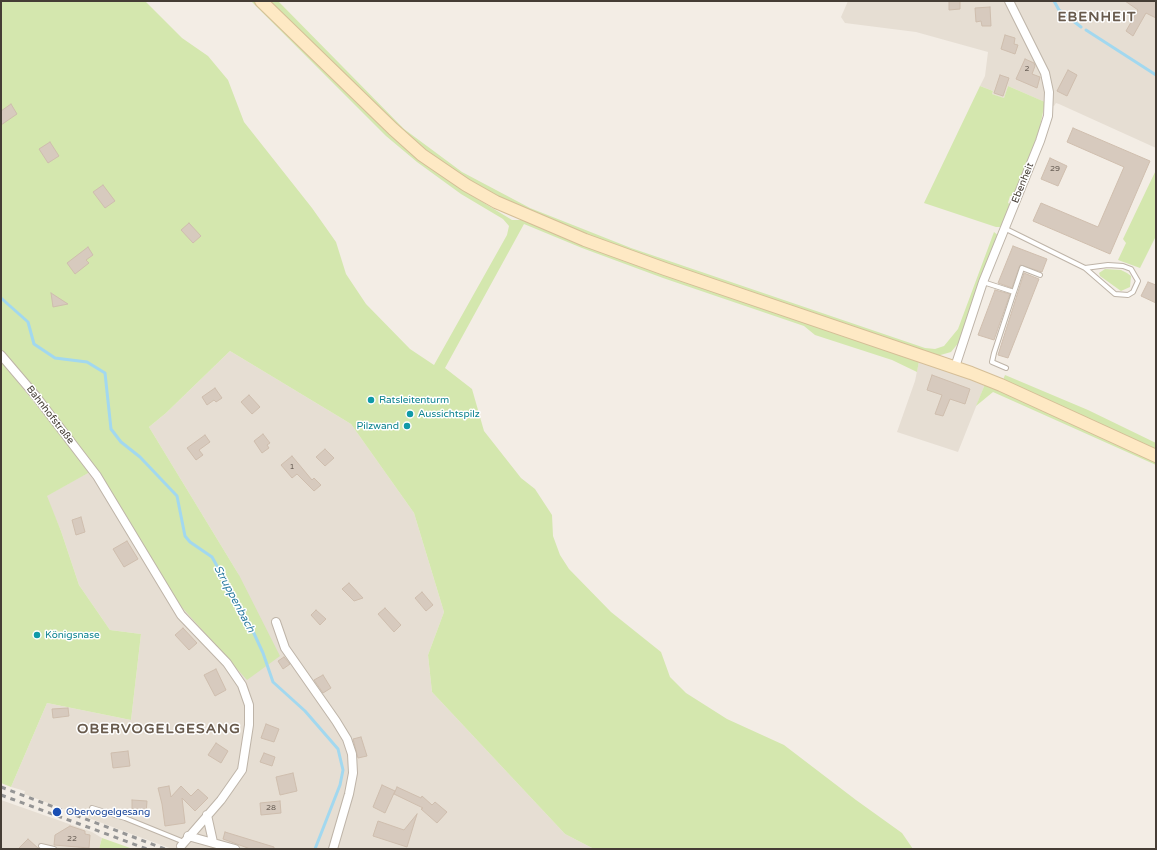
<!DOCTYPE html>
<html>
<head>
<meta charset="utf-8">
<style>
	body { margin:0 }
	#map { position:relative; width:1157px; height:850px; overflow:hidden; background:#f3ede5; font-family:"Varela Round",sans-serif }
	canvas { display:block }
	.frame { position:absolute; inset:0; border:2px solid #453d35; pointer-events:none }
</style>
</head>
<body>
<div id="map">
<canvas width="1157" height="850"></canvas>
<div class="frame"></div>
</div>
<script>
const ctx = document.querySelector('canvas').getContext('2d');
ctx.lineJoin = 'round';
function paint(path, color) { ctx.fillStyle = color; ctx.fill(path, 'evenodd'); }
const shape = rows => new Path2D(rows.map(r => 'M' + r).join(''));
function stroke(path, color, width, dash) { ctx.strokeStyle = color; ctx.lineWidth = width; ctx.lineCap = dash ? 'butt' : 'round'; ctx.setLineDash(dash || []); ctx.stroke(path); }
function drawText(font, color, halo, rows, align = 'center') {
  ctx.font = font + ' "Varela Round",sans-serif'; ctx.lineWidth = 3; ctx.setLineDash([]); ctx.textBaseline = 'middle'; ctx.strokeStyle = halo; ctx.fillStyle = color; for (const [text, x, y, turn = 0] of rows) {
    ctx.save(); ctx.translate(x, y); ctx.rotate((+turn || 0) * Math.PI / 180); ctx.textAlign = isNaN(turn) ? turn : align; if (halo) ctx.strokeText(text, 0, 0); ctx.fillText(text, 0, 0); ctx.restore();
  }
}
paint(shape([
	[848,1,1156,1,1156,148,1059,104,1056,103,1054,106,1008,86,1004,98,992,94,993,91,980,86,985,76,988,52,916,32,845,23,841,17],
	[230,351,351,424,414,513,444,612,428,655,432,692,565,834,594,849,172,849,24,794,25,791,11,787,47,703,131,720,141,634,110,630,79,585,61,531,46,496,95,469,121,507,239,575,149,427,166,413],
	[919,361,985,384,958,452,897,432,915,381],
	[1,800,92,832,102,838,99,849,1,849]
]), '#e6ded3');
paint(shape([
	[1,1,145,1,182,38,208,56,228,80,244,122,312,208,336,242,346,274,366,304,410,349,434,365,507,235,509,226,503,219,461,194,417,162,386,136,251,1,255,1,418,158,461,189,512,220,523,220,661,274,919,361,917,372,892,360,815,335,804,326,663,278,582,248,524,224,445,368,472,389,484,431,521,478,535,489,552,515,553,536,560,555,569,569,611,612,661,652,670,677,686,693,727,719,784,745,856,800,902,833,913,849,594,849,565,834,432,692,428,655,444,612,414,513,351,424,230,351,166,413,149,427,239,575,280,656,247,680,179,604,121,507,95,469,1,350],
	[269,1,278,1,404,129,462,172,530,208,631,248,925,348,935,349,944,346,958,329,994,232,999,236,960,341,951,352,937,356,771,300,588,236,499,197,467,180,425,150,402,130],
	[980,86,993,91,992,94,1004,98,1008,86,1045,102,1040,127,1023,177,1015,196,1010,196,1008,203,1012,205,1002,227,996,227,924,203],
	[1156,170,1156,236,1140,268,1118,260,1126,243,1123,239],
	[1105,269,1121,270,1127,273,1131,276,1130,287,1121,291,1100,276,1099,273],
	[1,361,90,472,47,496,61,531,79,585,110,630,141,634,131,720,47,703,11,787,1,783],
	[1005,375,1088,410,1156,443,1156,451,1003,380],
	[985,384,1124,447,1156,462,1156,465,993,392,976,406],
	[102,838,133,849,99,849]
]), '#d4e7ae');
stroke(shape([
	[1054,1,1059,10,1081,27],
	[1086,30,1156,75],
	[1,298,28,322,34,344,55,358,87,362,105,373,111,429,121,442,140,457,177,496,185,536,190,542,212,557,251,627,263,653,273,682,305,711,338,749,343,770,340,785,315,849]
]), '#a2d8ef', 3);
const building = shape([
	[949,1,960,1,960,9,949,10,949,1],
	[1125,1,1156,1,1156,18,1146,13,1133,36,1126,31,1138,10,1125,1],
	[990,7,991,26,982,26,981,21,976,22,975,8,990,7],
	[1005,35,1015,38,1014,44,1018,45,1015,54,1001,49,1005,35],
	[1025,59,1034,63,1035,66,1032,74,1040,77,1037,88,1016,79,1025,59],
	[1068,70,1077,75,1067,96,1057,91,1068,70],
	[1000,75,1009,78,1003,96,994,93,1000,75],
	[11,104,17,114,1,125,1,111,11,104],
	[1073,128,1150,161,1110,254,1033,221,1041,203,1098,227,1124,167,1067,142,1073,128],
	[50,142,59,156,48,163,39,149,50,142],
	[1050,158,1067,166,1058,186,1041,179,1050,158],
	[103,185,115,201,105,208,93,192,103,185],
	[189,223,201,236,193,243,181,230,189,223],
	[1013,246,1047,259,1042,272,1020,265,1012,288,998,283,1013,246],
	[88,247,93,255,86,260,89,263,75,274,67,263,88,247],
	[1024,273,1039,279,1008,358,998,355,1024,273],
	[1148,282,1156,285,1156,303,1141,296,1148,282],
	[995,290,1010,294,994,340,978,335,995,290],
	[51,293,68,304,53,307,51,293],
	[932,375,970,389,965,404,950,399,943,416,935,414,942,395,927,390,932,375],
	[215,388,222,398,216,402,214,400,207,405,202,397,215,388],
	[249,395,260,407,252,414,241,402,249,395],
	[263,434,270,443,267,445,269,448,262,453,254,441,263,434],
	[205,435,210,442,199,450,203,455,196,460,187,448,205,435],
	[325,449,334,458,325,466,316,457,325,449],
	[292,456,312,480,314,478,321,485,314,491,297,474,292,478,281,465,292,456],
	[81,517,85,532,76,535,72,520,81,517],
	[127,541,138,559,124,567,113,549,127,541],
	[349,583,363,598,354,601,342,589,349,583],
	[422,592,433,605,426,611,415,598,422,592],
	[385,608,401,625,394,632,378,614,385,608],
	[316,610,326,619,320,625,311,615,316,610],
	[183,628,197,643,189,650,175,635,183,628],
	[284,657,290,664,283,669,278,661,284,657],
	[216,669,226,690,215,696,204,675,216,669],
	[323,675,331,688,323,693,314,680,323,675],
	[68,708,69,716,53,718,52,709,68,708],
	[266,724,279,729,274,742,261,738,266,724],
	[361,737,367,756,358,758,353,739,361,737],
	[216,743,228,751,221,763,208,755,216,743],
	[128,751,130,766,113,768,111,753,128,751],
	[264,753,275,757,272,766,260,762,264,753],
	[293,773,297,791,280,795,276,777,293,773],
	[382,785,395,791,385,813,373,807,382,785],
	[169,786,171,797,181,786,191,796,198,789,208,798,195,811,182,798,185,823,165,826,162,804,158,788,169,786],
	[397,787,421,798,422,796,432,805,435,802,447,812,437,823,421,809,423,808,394,794,397,787],
	[132,800,147,801,146,814,132,814,132,800],
	[280,801,281,813,261,815,260,803,280,801],
	[417,814,407,847,373,836,378,821,404,830,417,814],
	[70,826,85,831,85,834,90,835,89,848,54,845,55,835,70,826],
	[225,832,274,847,274,849,250,849,245,847,223,839,225,832],
	[28,839,39,849,18,849,28,839]
]);
paint(building, '#d7cabe');
stroke(building, '#cfbeae', 1);
const lane = shape([
	[1004,228,1085,268,1108,265,1123,266,1131,269,1138,281,1133,292,1128,295,1115,294,1085,268],
	[983,282,1014,292,994,353,992,362,1006,368],
	[1014,292,1022,268,1040,275],
	[92,808,125,818,184,842],
	[41,846,54,849]
]);
const street = shape([
	[1,355,35,395,97,476,181,615,227,663,242,685,249,705,249,725,242,770,221,800,181,846],
	[955,367,983,282,1040,141,1048,116,1049,92,1045,73,1009,1],
	[276,622,285,648,336,721,347,739,352,754,353,773,349,794,333,849],
	[207,815,213,842],
	[188,836,235,849]
]);
const secondary = shape([
	[261,1,393,129,422,155,466,185,496,202,585,240,665,269,971,373,1001,385,1156,456]
]);
stroke(lane, '#beb4a8', 6);
stroke(street, '#beb4a8', 10);
stroke(secondary, '#d5be97', 14);
stroke(lane, '#fff', 4);
stroke(street, '#fff', 8);
stroke(secondary, '#fee9c4', 12);
stroke(shape([
	[1,787,165,849],
	[1,795,147,849]
]), '#959595', 3, [5, 5]);
for (const [x, y, r, color] of [
	[371,400,4,"#0f9aa8"],
	[410,414,4,"#0f9aa8"],
	[407,426,4,"#0f9aa8"],
	[37,635,4,"#0f9aa8"],
	[57,812,5,"#1a4fb4"]
]) { const dot = new Path2D(); dot.arc(x, y, r, 0, 2 * Math.PI); ctx.fillStyle = color; ctx.fill(dot); stroke(dot, '#fff', 1.5); }
drawText('8px', '#6a6057', null, [
	["2",1027,69],
	["29",1055,169],
	["1",292,467],
	["28",271,808],
	["22",72,839]
]);
drawText('10px', '#453d35', '#fff', [
	["Ebenheit",1023,183,-68],
	["Bahnhofstraße",50,415,52]
]);
drawText('10px', '#0d838f', '#fff', [
	["Ratsleitenturm",379,400],
	["Aussichtspilz",418,414],
	["Pilzwand",399,426,"right"],
	["Königsnase",45,635]
], 'left');
drawText('10px', '#164399', '#fff', [
	["Obervogelgesang",66,812]
], 'left');
drawText('italic 11px', '#2c7ca0', '#fff', [
	["Struppenbach",234,599,62]
]);
ctx.letterSpacing = '1px';
drawText('bold 14px', '#685a4c', '#fff', [
	["EBENHEIT",1097,17],
	["OBERVOGELGESANG",159,729]
]);
ctx.letterSpacing = '0px';
</script>
</body>
</html>
